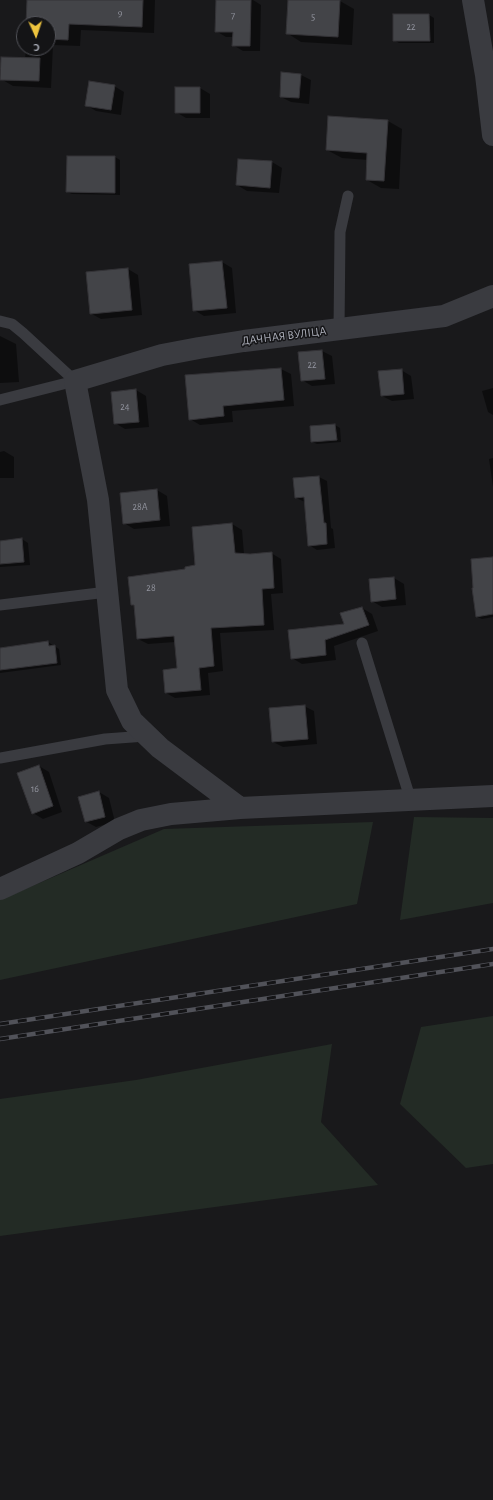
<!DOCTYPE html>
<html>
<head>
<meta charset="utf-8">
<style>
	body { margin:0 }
	#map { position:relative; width:493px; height:1500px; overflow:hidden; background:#19191b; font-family:"Alegreya Sans",sans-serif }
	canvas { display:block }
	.north { position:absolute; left:16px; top:16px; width:40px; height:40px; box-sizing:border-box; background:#141416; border:1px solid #515258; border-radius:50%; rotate:177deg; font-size:11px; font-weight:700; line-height:16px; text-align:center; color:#acafba }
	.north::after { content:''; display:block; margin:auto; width:14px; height:18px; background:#eec43e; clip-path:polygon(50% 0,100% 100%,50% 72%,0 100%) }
</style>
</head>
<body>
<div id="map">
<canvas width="493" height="1500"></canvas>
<div class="north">С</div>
</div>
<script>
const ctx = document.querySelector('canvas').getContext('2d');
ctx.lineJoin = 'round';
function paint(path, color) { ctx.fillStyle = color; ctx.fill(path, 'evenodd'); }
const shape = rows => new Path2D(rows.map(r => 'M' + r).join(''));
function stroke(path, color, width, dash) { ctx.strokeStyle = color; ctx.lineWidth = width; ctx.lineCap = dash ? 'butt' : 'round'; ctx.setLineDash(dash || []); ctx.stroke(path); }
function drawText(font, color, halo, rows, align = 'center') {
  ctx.font = font + ' "Alegreya Sans",sans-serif'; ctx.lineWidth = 3; ctx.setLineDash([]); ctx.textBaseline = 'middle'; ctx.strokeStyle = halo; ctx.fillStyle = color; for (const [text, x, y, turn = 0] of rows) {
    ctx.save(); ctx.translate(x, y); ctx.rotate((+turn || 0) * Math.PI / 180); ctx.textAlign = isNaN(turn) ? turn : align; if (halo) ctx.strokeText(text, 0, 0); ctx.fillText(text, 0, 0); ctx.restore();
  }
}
paint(shape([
	[414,817,493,818,493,903,400,920],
	[373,822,357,904,0,980,0,900,164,829],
	[493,1016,493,1164,466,1168,400,1104,421,1027],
	[332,1044,321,1122,378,1185,0,1236,0,1099,136,1080]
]), '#232b25');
paint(shape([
	[28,0,155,0,154,33,81,30,80,46,53,45,51,88,13,86,1,79,25,59,26,48,48,48,48,24,27,24],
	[217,0,253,0,261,5,260,51,243,51,233,45,233,37,226,37,216,31],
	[289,0,340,1,354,9,352,45,301,42,287,33],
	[394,15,429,15,434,18,434,43,399,43,394,40],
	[301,75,311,80,309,104,291,102,281,97],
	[114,86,124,92,121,115,96,111,86,105],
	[200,88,210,94,210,118,186,118,176,112],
	[388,121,402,129,399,189,381,188,367,180,368,160,342,158,327,150],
	[115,157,120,160,120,195,72,194,67,192],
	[272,162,282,168,279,193,247,191,237,185],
	[222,262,232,268,236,313,204,316,194,310,190,265],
	[128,269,138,275,142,315,101,319,90,313],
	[0,336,16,344,19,382,0,383],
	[322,351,332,356,335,384,312,386,302,380,299,353],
	[281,369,291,374,294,406,232,411,233,422,200,425,190,419,186,376],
	[401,370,411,376,414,399,392,401,382,396],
	[493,388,493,415,488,412,482,391],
	[136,390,146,396,149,427,125,429,115,423],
	[335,425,340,428,341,442,317,444,312,442],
	[4,451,14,457,14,478,0,478,0,452],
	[493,458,493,487,489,459],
	[319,477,327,481,331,528,333,529,335,548,317,550,309,545,305,502,296,498,294,479],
	[157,490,167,496,170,526,134,529,124,523,122,494],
	[232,524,242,530,244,554,271,553,281,559,283,593,271,594,274,630,220,633,223,671,208,673,210,695,175,698,166,693,178,669,175,642,148,644,138,639,135,606,132,605,187,570,196,566,193,527],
	[22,539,28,543,30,565,0,567,0,542],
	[493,558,493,617,482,619,477,617],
	[394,578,404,584,406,605,382,607,372,601],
	[362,608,372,614,378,631,334,646,336,660,302,664,292,658,345,625],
	[48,642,59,649,61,665,0,673,0,649],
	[304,706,314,711,317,744,283,747,273,742],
	[39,766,49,772,62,812,43,819,33,813],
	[99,792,109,798,115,822,96,827,85,821]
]), '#0007');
const building = shape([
	[27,0,143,0,142,27,69,24,68,40,48,39,48,24,26,24,27,0],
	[216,0,251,0,250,46,232,46,233,32,215,32,216,0],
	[288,0,340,0,338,37,286,34,288,0],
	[393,14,429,14,430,41,393,41,393,14],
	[1,57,40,58,39,81,0,80,1,57],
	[281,72,301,74,299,98,280,97,281,72],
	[89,81,115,85,111,110,85,106,89,81],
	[175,87,200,87,200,113,175,113,175,87],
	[328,116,388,120,384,181,366,180,367,153,326,150,328,116],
	[67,156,115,156,115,193,66,192,67,156],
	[238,159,272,161,270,188,236,185,238,159],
	[222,261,227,308,193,311,189,264,222,261],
	[128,268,132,310,90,314,86,272,128,268],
	[322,350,325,379,301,381,298,352,322,350],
	[281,368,284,400,223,406,224,416,189,420,185,375,281,368],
	[402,369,404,394,381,396,378,371,402,369],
	[136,389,139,422,114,424,111,392,136,389],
	[335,424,337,440,311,442,310,426,335,424],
	[319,476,324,523,326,523,327,544,308,546,304,497,295,498,293,478,319,476],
	[157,489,160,520,123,524,120,493,157,489],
	[232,523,235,553,250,554,272,552,274,588,262,589,264,625,211,628,214,666,199,668,201,690,165,693,163,670,177,668,174,636,137,639,134,605,131,605,128,577,185,569,185,567,195,565,192,527,232,523],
	[22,538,24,562,0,564,0,541,22,538],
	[493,557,493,614,476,617,472,588,473,588,471,559,493,557],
	[394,577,396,599,371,602,369,579,394,577],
	[362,607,369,625,325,640,326,655,291,659,288,630,344,624,340,613,362,607],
	[48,641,49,646,55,645,57,663,0,670,0,648,48,641],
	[305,705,308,739,272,742,269,708,305,705],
	[39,765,53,806,32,814,17,773,39,765],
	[99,791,105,817,85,822,78,797,99,791]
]);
paint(building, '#434448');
stroke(building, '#343337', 1);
stroke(shape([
	[0,321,12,324,23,333,75,381],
	[339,330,340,232,348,196],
	[0,400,75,381],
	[0,605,107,592],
	[362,643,411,801],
	[0,758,105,739,146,736]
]), '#3a3b40', 11);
stroke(shape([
	[473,0,486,75,493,135],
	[240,808,160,748,132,721,117,690,98,500,75,381,162,355,199,348,244,341,444,316,493,296],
	[0,889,78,853,119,829,141,820,171,814,240,808,493,796]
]), '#3a3b40', 22);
const rail = shape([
	[0,1024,493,949],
	[0,1039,493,964]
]);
stroke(rail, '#515259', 4.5);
stroke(rail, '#141416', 3, [9]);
drawText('10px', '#92949e', null, [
	["9",120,13],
	["7",233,16],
	["5",313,17],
	["22",411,27],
	["22",312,365],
	["24",125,407],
	["28А",140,507],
	["28",151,588],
	["16",35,789]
]);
drawText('12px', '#acafba', '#141416', [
	["ДАЧНАЯ ВУЛІЦА",284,336,-7]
]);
</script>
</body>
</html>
